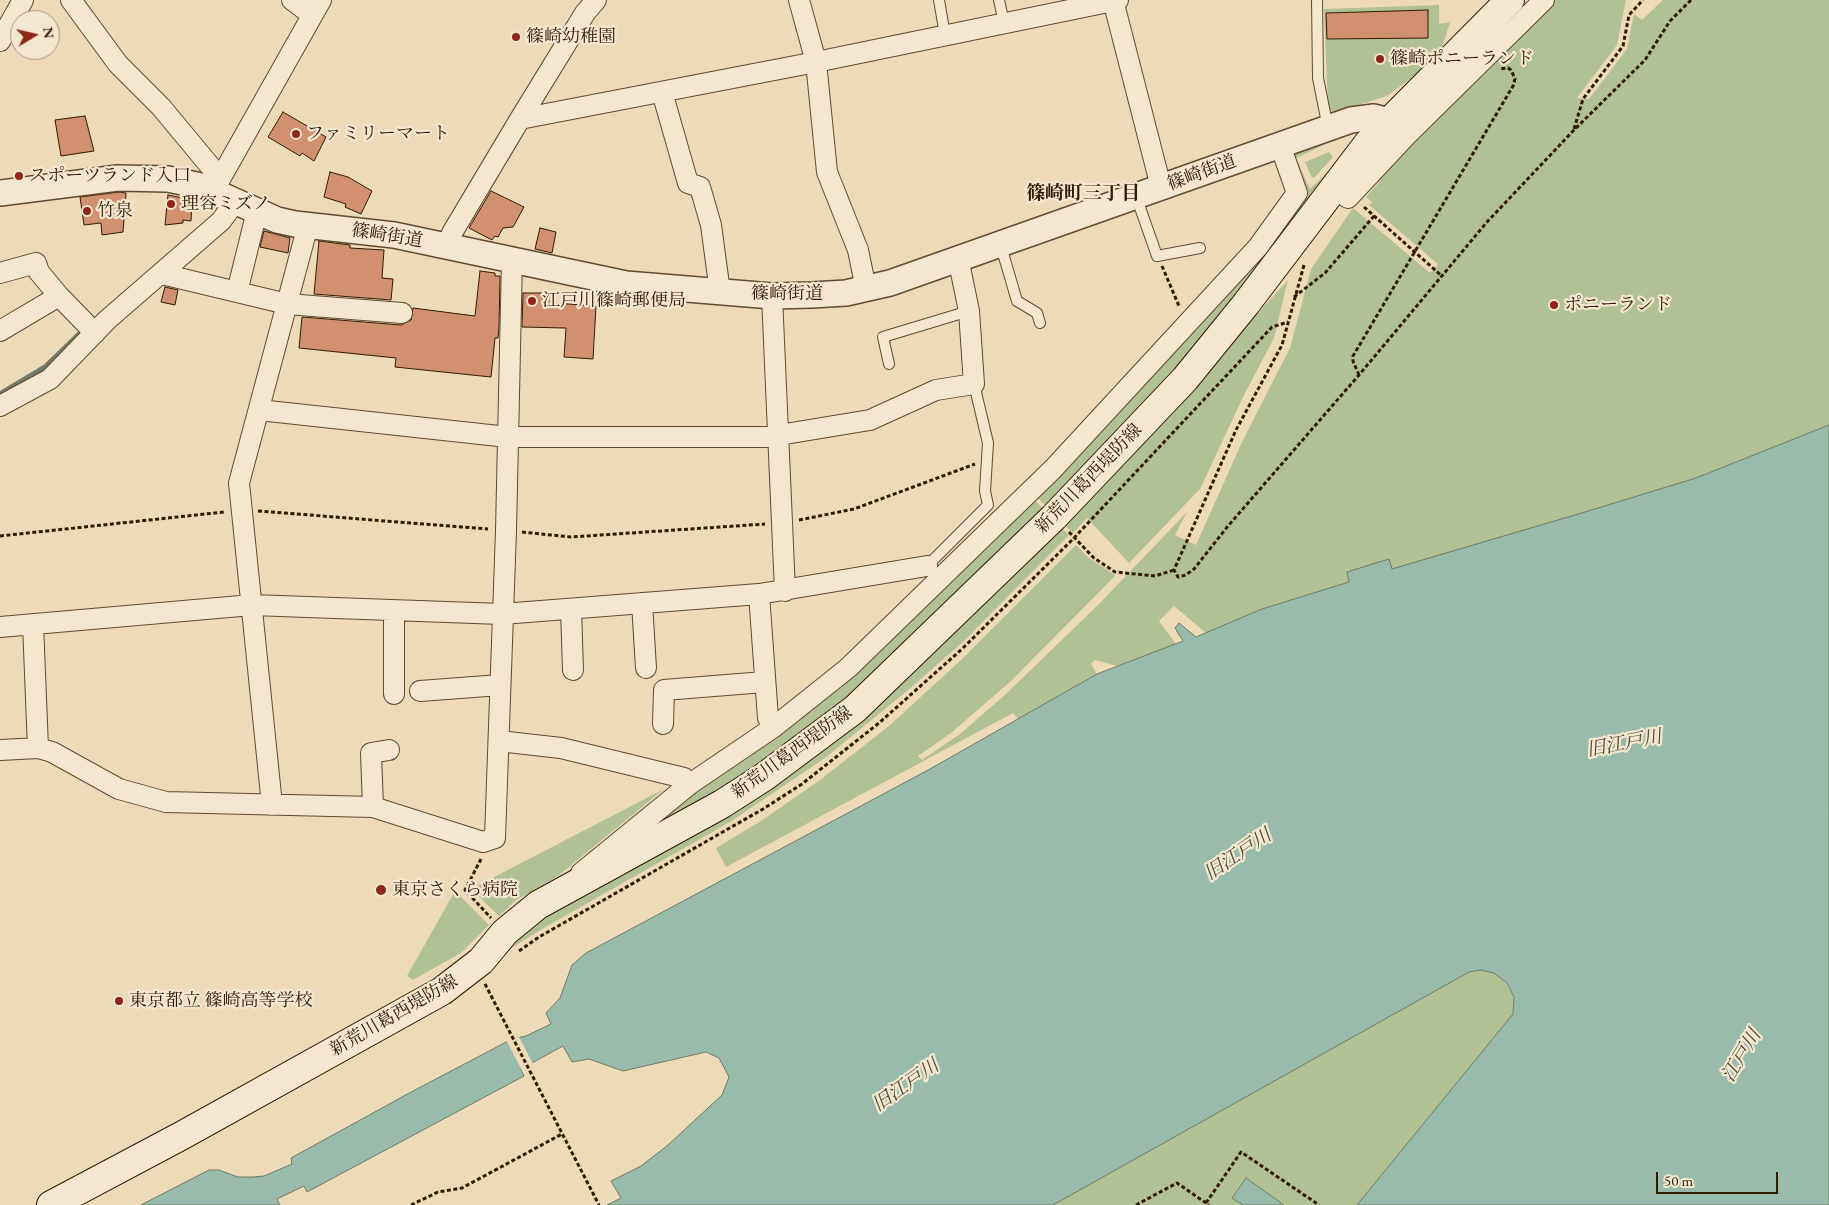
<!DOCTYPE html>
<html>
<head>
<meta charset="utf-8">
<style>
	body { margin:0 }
	#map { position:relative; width:1829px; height:1205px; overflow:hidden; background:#eddab7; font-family:"EB Garamond",serif }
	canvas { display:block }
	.north { position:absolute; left:10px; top:10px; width:50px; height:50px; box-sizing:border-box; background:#f3e7d0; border:1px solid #a5957d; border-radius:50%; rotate:81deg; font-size:14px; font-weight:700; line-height:20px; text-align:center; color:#301b00 }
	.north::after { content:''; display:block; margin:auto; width:18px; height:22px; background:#8f2418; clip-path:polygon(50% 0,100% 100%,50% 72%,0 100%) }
	.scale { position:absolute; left:1656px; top:1172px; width:122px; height:22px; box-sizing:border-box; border:2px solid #301b00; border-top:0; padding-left:6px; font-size:15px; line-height:18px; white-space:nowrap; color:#301b00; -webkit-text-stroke:4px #f3e7d0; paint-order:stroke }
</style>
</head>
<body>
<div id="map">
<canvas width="1829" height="1205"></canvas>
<div class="north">N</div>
<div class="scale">50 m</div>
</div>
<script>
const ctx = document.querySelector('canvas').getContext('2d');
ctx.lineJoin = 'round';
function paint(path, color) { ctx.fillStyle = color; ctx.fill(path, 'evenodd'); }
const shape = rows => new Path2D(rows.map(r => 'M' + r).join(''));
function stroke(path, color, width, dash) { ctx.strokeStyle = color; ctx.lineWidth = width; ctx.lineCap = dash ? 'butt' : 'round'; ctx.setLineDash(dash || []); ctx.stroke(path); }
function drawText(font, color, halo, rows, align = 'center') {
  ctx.font = font + ' "EB Garamond","Noto Serif JP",serif'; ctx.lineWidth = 4.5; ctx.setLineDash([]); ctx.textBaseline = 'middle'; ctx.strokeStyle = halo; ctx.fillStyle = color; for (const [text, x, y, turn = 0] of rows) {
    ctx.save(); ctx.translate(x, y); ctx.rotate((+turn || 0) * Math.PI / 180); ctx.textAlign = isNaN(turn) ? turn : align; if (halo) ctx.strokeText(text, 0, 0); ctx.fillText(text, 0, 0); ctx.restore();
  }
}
paint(shape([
	[1549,0,1626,0,1617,45,1577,98,1589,99,1627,49,1634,14,1642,20,1663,0,1829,0,1829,425,1696,478,1585,512,1391,570,1389,559,1347,572,1349,582,1262,609,1206,633,1174,606,1159,621,1176,644,1117,666,1095,660,1091,664,1097,674,1018,719,1013,713,726,867,716,848,761,821,820,780,889,726,961,660,1076,545,1089,558,1115,575,1114,577,1011,681,951,733,918,756,922,760,960,734,1006,694,1098,605,1187,512,1175,535,1196,545,1242,442,1290,348,1311,269,1353,208,1430,273,1434,269,1438,264,1369,205,1372,202,1366,197,1380,181,1376,176],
	[1439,5,1439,24,1450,22,1441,51,1427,67,1387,96,1334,113,1328,108,1324,9],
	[1328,143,1296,158,1310,189,1336,163,1203,344,1049,509,1034,494,1303,194,1289,156],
	[1329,152,1333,157,1314,178,1312,178,1305,162],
	[1288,280,1274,338,1244,395,1200,489,1129,563,1087,518,1073,533,1062,522,1170,411],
	[1031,496,1046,512,929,630,774,760,602,862,746,753],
	[1058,524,1069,535,964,641,907,691,825,758,730,822,549,925,513,947,497,961,517,932,672,845],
	[664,789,558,876,515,901,499,916,471,889],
	[455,891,489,925,461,953,413,980,407,976],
	[1481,970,1494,973,1506,983,1514,997,1513,1014,1357,1205,1284,1205,1246,1178,1232,1197,1243,1205,1053,1205,1469,972]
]), '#b2c193');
const water = shape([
	[1829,425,1829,1205,1357,1205,1513,1014,1514,997,1507,983,1494,973,1481,970,1469,972,1053,1205,607,1205,621,1198,611,1181,641,1166,668,1145,722,1095,729,1077,719,1058,706,1052,623,1071,589,1059,572,1062,563,1046,521,1069,524,1076,307,1192,304,1186,277,1199,280,1205,141,1205,209,1170,219,1170,238,1177,253,1177,264,1176,292,1164,291,1158,413,1091,512,1039,526,1036,551,1024,546,1013,560,998,572,965,586,953,930,769,1097,674,1183,641,1175,628,1179,623,1196,637,1262,609,1349,582,1347,572,1389,559,1392,569,1585,512,1696,478,1829,425],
	[1246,1178,1284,1205,1243,1205,1232,1198,1246,1178]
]);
paint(water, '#99bbac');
stroke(water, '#6f7b67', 1);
paint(shape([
	[518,1035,533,1064,524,1070,526,1078,506,1040]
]), '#eddab7');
stroke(shape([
	[0,394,45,367,80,333]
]), '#6f7b67', 5);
const building = shape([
	[1428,10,1428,38,1327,39,1326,13,1428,10],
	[283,112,326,137,314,161,302,153,300,156,268,137,283,112],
	[85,116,94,151,61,156,55,120,85,116],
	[330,172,348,177,372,191,361,214,345,207,346,204,324,197,330,172],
	[491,191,524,207,513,227,503,228,498,237,495,236,492,240,469,228,491,191],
	[119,192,126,193,123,232,102,235,101,223,84,225,80,197,119,192],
	[168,195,192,200,191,221,183,220,183,223,165,225,168,195],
	[540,228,556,232,552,253,535,249,540,228],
	[264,231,290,238,288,253,260,247,264,231],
	[319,241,350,245,350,248,384,250,382,278,393,279,391,300,314,294,319,241],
	[480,271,495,273,495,276,500,276,499,327,498,338,495,338,491,377,395,367,396,358,299,348,302,317,401,325,411,320,413,308,475,316,480,271],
	[165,287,178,290,175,305,161,302,165,287],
	[523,293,554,293,554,303,596,306,593,359,564,357,566,328,522,327,523,293]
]);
paint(building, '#d1906f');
stroke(building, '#301b00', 1);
const service = shape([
	[939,0,945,35],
	[999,0,1004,23],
	[1317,0,1318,78,1328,128],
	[1136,196,1157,256,1200,248],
	[1000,243,1017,301,1037,313,1040,323],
	[889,364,883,337,969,311],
	[927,566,988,505,985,491,988,443,974,384]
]);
const minor = shape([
	[71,0,118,64,161,107,220,178],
	[292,0,312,15],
	[799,0,816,62,827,172,858,250,866,289],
	[1113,0,1161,187],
	[0,41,23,0],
	[662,92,688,183,700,187,711,225,720,292],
	[520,119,816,62,1118,0],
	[1333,187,1348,198,1406,136,1544,0],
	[215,188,321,0],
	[449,246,452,233,520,119,585,13,596,0],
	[0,273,36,263,39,272,59,296,95,333],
	[162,274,287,304,402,313],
	[237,292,257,211],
	[772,296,785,591],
	[0,331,59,296],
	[0,406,50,379,107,320,221,221,235,202],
	[259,410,508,437,767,437,870,420,936,390,974,384,969,311,958,258],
	[759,594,768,718,774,727],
	[642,603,646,668],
	[571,609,573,670],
	[394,611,394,694],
	[33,624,38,748],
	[0,627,252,605,502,614,759,594,927,566],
	[420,691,500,685],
	[663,724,664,690,764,682],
	[499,741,561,748,684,778,690,784],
	[0,750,38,748,52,752,119,789,166,802,373,807,483,842,495,838,506,531,512,259],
	[272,805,239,483,308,225],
	[373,807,371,753,389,750],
	[581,873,690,784,774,727,848,668,1053,469,1258,247,1297,193,1280,145]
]);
const tertiary = shape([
	[0,193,118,178,168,179,201,186,277,220,295,224,394,235,626,284,772,296,812,295,846,293,890,283,1351,120,1374,117,1388,121]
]);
const secondary = shape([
	[51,1205,181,1136,442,991,481,961,505,932,538,905,722,804,764,777,855,709,1054,517,1185,379,1246,304,1369,142,1510,0]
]);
stroke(service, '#5f4b2e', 12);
stroke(minor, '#5f4b2e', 22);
stroke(tertiary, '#5f4b2e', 28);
stroke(secondary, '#301b00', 30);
stroke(shape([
	[1574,129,1583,99,1623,46,1629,15,1643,0],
	[1364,207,1443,277],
	[1304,265,1282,345,1236,430,1174,570,1178,577,1186,575,1194,569,1228,526,1359,375,1487,222,1574,130,1645,60,1670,21,1691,0],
	[1162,266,1179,306],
	[1294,297,1325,273,1374,216],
	[1359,375,1353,361,1353,356,1513,86,1515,79,1511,70,1508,68,1499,69],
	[258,511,488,529],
	[799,520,854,509,975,464],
	[522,532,571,537,765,524],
	[1069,532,1094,558,1115,572,1155,576,1174,570],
	[0,536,224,512],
	[481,859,465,890,491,918],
	[519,951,539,937,763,809,802,784,879,723,962,649,1074,538,1272,327,1288,322],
	[485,984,599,1205],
	[1206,1203,1241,1152,1319,1205],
	[411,1205,438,1192,462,1188,562,1134],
	[1136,1205,1177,1183,1209,1205]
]), '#301b00', 3, [4, 2.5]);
stroke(service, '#f3e7d0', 10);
stroke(minor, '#f3e7d0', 20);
stroke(tertiary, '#f3e7d0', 25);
stroke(secondary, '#f3e7d0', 28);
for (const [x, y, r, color] of [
	[516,37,5,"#8f2418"],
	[1380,59,5,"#8f2418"],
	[296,134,5,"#8f2418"],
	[19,176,5,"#8f2418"],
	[171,204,5,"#8f2418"],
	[87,211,5,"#8f2418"],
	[532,301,5,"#8f2418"],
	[1554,305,5,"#8f2418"],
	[381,890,6,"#8f2418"],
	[119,1001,5,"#8f2418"]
]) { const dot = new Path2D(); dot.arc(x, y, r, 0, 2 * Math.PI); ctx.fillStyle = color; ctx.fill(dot); stroke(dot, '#f3e7d0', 2); }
drawText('18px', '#301b00', '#f3e7d0', [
	["篠崎幼稚園",526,37],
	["篠崎ポニーランド",1390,59],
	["ファミリーマート",306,134],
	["スポーツランド入口",29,176],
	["理容ミズノ",181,204],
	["竹泉",97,211],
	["江戸川篠崎郵便局",542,301],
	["ポニーランド",1564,305],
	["東京さくら病院",392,890],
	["東京都立 篠崎高等学校",129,1001]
], 'left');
drawText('18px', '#301b00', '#f3e7d0', [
	["篠崎街道",1202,173,-20],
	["篠崎街道",387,236,9],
	["篠崎街道",787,294],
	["新荒川葛西堤防線",1089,479,-46],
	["新荒川葛西堤防線",792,753,-36],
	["新荒川葛西堤防線",394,1016,-30]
]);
drawText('bold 19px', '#301b00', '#f3e7d0', [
	["篠崎町三丁目",1083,194]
]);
drawText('italic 19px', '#504b34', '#f3e7d0', [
	["旧江戸川",1624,744,-11],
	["旧江戸川",1238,855,-34],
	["江戸川",1742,1056,-59],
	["旧江戸川",906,1086,-35]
]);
</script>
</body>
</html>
